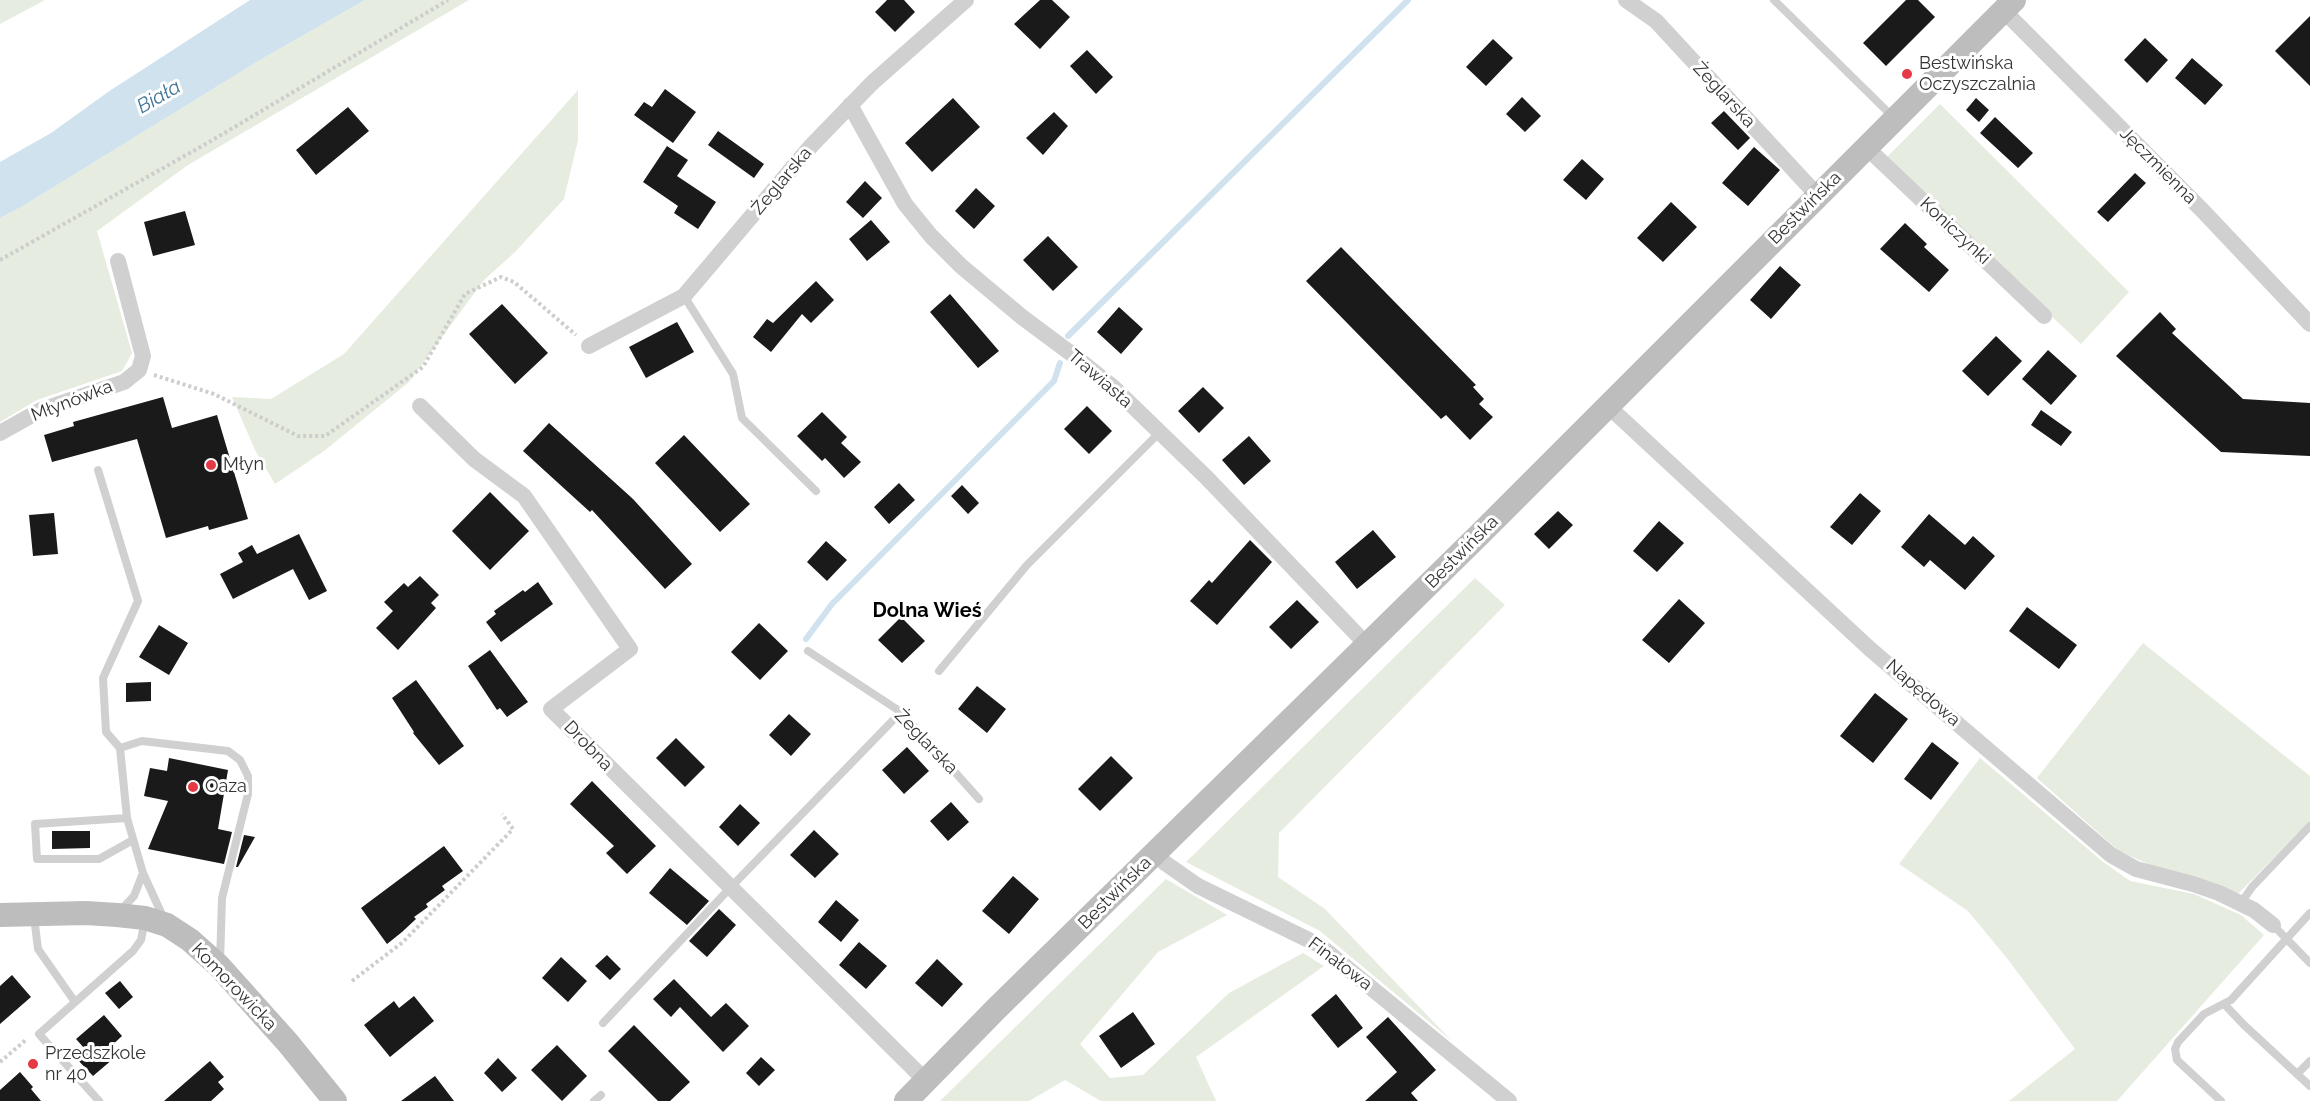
<!DOCTYPE html>
<html>
<head>
<meta charset="utf-8">
<style>
	body { margin:0 }
	canvas { display:block; background:#fff }
</style>
</head>
<body>
<canvas width="2310" height="1101"></canvas>
<script>
const ctx = document.querySelector('canvas').getContext('2d');
ctx.lineJoin = 'round';
function paint(path, color) { ctx.fillStyle = color; ctx.fill(path, 'evenodd'); }
const shape = rows => new Path2D(rows.map(r => 'M' + r).join(''));
function stroke(path, color, width, dash) { ctx.strokeStyle = color; ctx.lineWidth = width; ctx.lineCap = dash ? 'butt' : 'round'; ctx.setLineDash(dash || []); ctx.stroke(path); }
function drawText(font, color, halo, rows, align = 'center') {
  ctx.font = font + ' Raleway,sans-serif'; ctx.lineWidth = 6; ctx.setLineDash([]); ctx.textBaseline = 'middle'; ctx.strokeStyle = halo; ctx.fillStyle = color; for (const [text, x, y, turn = 0] of rows) {
    ctx.save(); ctx.translate(x, y); ctx.rotate((+turn || 0) * Math.PI / 180); ctx.textAlign = isNaN(turn) ? turn : align; if (halo) ctx.strokeText(text, 0, 0); ctx.fillText(text, 0, 0); ctx.restore();
  }
}
paint(shape([
	[0,0,45,0,0,24],
	[365,0,469,0,188,165,97,231,132,353,122,371,37,400,0,422,0,218,23,206,260,60],
	[578,90,578,140,564,199,515,252,484,280,409,382,324,451,275,484,255,450,232,397,271,399,344,354],
	[1940,104,2129,292,2081,344,1885,159],
	[1475,578,1505,605,1279,833,1278,877,1325,909,1452,1041,1320,931,1186,862],
	[2143,643,2310,776,2310,821,2238,894,2155,867,2119,851,2037,778],
	[1980,758,2102,861,2130,881,2194,894,2241,915,2264,935,2117,1101,2009,1101,2075,1049,2006,957,1968,911,1899,864],
	[1166,879,1227,915,1158,952,1080,1044,1110,1078,1143,1075,1229,993,1303,953,1324,966,1196,1057,1216,1101,1101,1101,1065,1080,1029,1101,940,1101]
]), '#e6ecdf');
paint(shape([
	[250,0,365,0,260,60,23,206,0,218,0,162,51,133,108,92]
]), '#cfe2ee');
stroke(shape([
	[1068,336,1408,0],
	[806,639,832,604,1054,381,1060,363]
]), '#cfe2ee', 6);
paint(shape([
	[887,0,904,0,915,12,895,32,875,12],
	[1040,0,1052,0,1070,17,1040,49,1014,24],
	[1906,0,1918,0,1935,17,1886,66,1863,43],
	[2310,16,2310,86,2275,51],
	[2145,38,2168,60,2147,83,2124,60],
	[1493,39,1513,58,1486,86,1466,67],
	[1087,50,1113,77,1096,94,1070,66],
	[2192,58,2223,85,2205,105,2175,78],
	[665,89,696,112,673,143,634,115,644,102,652,107],
	[1522,97,1541,116,1525,132,1506,114],
	[953,98,980,127,932,172,905,143],
	[1976,98,1989,110,1979,122,1966,110],
	[348,107,369,131,316,175,296,150],
	[1724,111,1750,138,1738,150,1711,123],
	[1054,112,1068,126,1043,155,1026,138],
	[1995,117,2033,153,2018,168,1980,133],
	[718,131,764,164,754,178,708,145],
	[667,146,688,160,677,176,716,202,698,229,674,213,678,206,643,182],
	[1754,147,1780,170,1748,206,1722,183],
	[1582,159,1604,179,1586,200,1563,180],
	[2135,173,2146,183,2108,222,2097,212],
	[865,181,882,198,863,218,846,202],
	[976,188,995,206,974,229,955,211],
	[1671,202,1697,227,1663,262,1637,238],
	[185,211,195,245,153,256,144,222],
	[871,220,890,242,867,261,849,239],
	[1905,223,1927,244,1924,247,1949,270,1929,292,1880,249],
	[1048,236,1078,267,1053,291,1023,260],
	[1341,247,1476,385,1473,387,1484,399,1479,404,1493,417,1470,440,1446,415,1441,419,1306,281],
	[1780,266,1801,285,1771,319,1750,300],
	[816,281,834,300,811,323,802,314,771,352,753,337,767,319,773,323],
	[950,294,999,351,978,368,930,312],
	[502,304,548,353,515,384,469,334],
	[1119,307,1143,329,1121,354,1097,332],
	[2160,312,2176,329,2172,333,2243,399,2310,403,2310,456,2221,452,2116,356],
	[677,322,694,352,646,378,629,347],
	[1996,336,2022,361,1988,396,1962,371],
	[2048,350,2077,376,2051,405,2022,379],
	[1203,387,1224,408,1199,433,1178,411],
	[163,397,172,428,217,415,248,519,209,530,208,526,166,538,137,439,52,462,44,435,74,426,73,422],
	[1087,406,1112,431,1089,454,1064,429],
	[2041,410,2072,432,2061,446,2031,425],
	[822,412,847,437,841,443,861,462,844,478,825,458,822,461,797,436],
	[549,423,633,499,692,564,665,589,592,510,590,512,523,451],
	[684,435,750,504,720,532,655,463],
	[1249,436,1271,461,1244,485,1222,460],
	[899,483,915,500,889,524,874,507],
	[962,485,979,503,968,514,951,496],
	[490,492,529,531,490,570,452,531],
	[1860,493,1881,511,1852,545,1830,527],
	[1558,511,1573,525,1549,549,1534,534],
	[54,513,58,554,33,556,29,515],
	[1929,514,1965,545,1973,536,1995,556,1965,590,1930,560,1924,567,1901,547],
	[1659,521,1684,543,1657,572,1633,551],
	[1373,530,1396,557,1357,589,1335,562],
	[299,534,327,591,309,600,293,569,233,599,220,574,243,562,238,553,252,545,257,554],
	[1250,540,1272,562,1217,625,1190,601,1209,580,1212,583],
	[826,541,847,560,827,581,807,562],
	[420,576,439,595,431,603,436,608,398,650,376,628,393,611,384,602,404,583,408,587],
	[538,582,553,604,501,642,486,622,496,614,494,611,523,590,525,592],
	[1679,599,1705,623,1669,663,1642,640],
	[1297,600,1319,622,1291,649,1269,627],
	[2027,607,2077,645,2059,669,2009,631],
	[901,617,925,641,902,663,878,640],
	[759,623,788,651,760,680,731,652],
	[159,625,188,643,169,675,139,657],
	[490,650,528,702,507,717,500,708,497,710,468,666],
	[416,680,464,746,439,765,413,733,414,732,392,698],
	[151,682,151,701,126,702,126,683],
	[977,686,1006,709,987,733,958,709],
	[1875,693,1908,719,1873,763,1840,736],
	[789,714,811,734,791,756,769,735],
	[676,738,705,767,685,787,656,758],
	[1932,742,1959,763,1931,800,1904,779],
	[907,747,929,771,904,794,882,770],
	[1111,756,1133,778,1100,811,1078,789],
	[169,758,228,770,218,829,232,832,224,864,148,849,168,801,144,796,150,768,167,771],
	[592,781,656,846,627,874,606,853,614,846,570,804],
	[951,802,969,822,948,841,930,821],
	[740,804,760,823,738,846,719,827],
	[814,830,839,854,815,878,790,855],
	[52,831,90,831,90,848,52,849],
	[244,835,255,837,238,867,236,867],
	[444,846,463,871,442,886,445,890,426,904,428,907,414,917,416,919,402,932,387,944,361,908],
	[670,868,709,901,687,925,649,893],
	[1013,876,1039,899,1009,934,982,911],
	[836,900,859,920,841,942,818,922],
	[719,909,736,925,707,957,689,941],
	[859,942,887,966,866,989,839,965],
	[607,955,621,969,610,980,595,966],
	[561,957,587,981,568,1002,542,978],
	[937,959,963,984,942,1007,915,983],
	[12,975,31,997,0,1024,0,986],
	[674,979,711,1017,726,1003,749,1026,723,1052,680,1007,671,1017,653,999],
	[120,981,133,997,119,1009,105,993],
	[1336,994,1363,1028,1338,1048,1311,1015],
	[414,996,434,1021,390,1057,364,1025,394,1001,399,1008],
	[1133,1012,1155,1044,1121,1068,1099,1036],
	[104,1015,122,1036,106,1051,113,1059,93,1076,74,1056,84,1048,76,1039],
	[1388,1017,1436,1070,1411,1093,1418,1101,1365,1101,1397,1072,1366,1037],
	[634,1025,690,1082,670,1101,658,1101,608,1051],
	[557,1045,587,1076,562,1101,531,1070],
	[761,1057,775,1070,759,1086,746,1073],
	[498,1058,517,1078,502,1092,484,1073],
	[210,1061,224,1077,218,1082,224,1089,211,1101,164,1101],
	[20,1072,33,1087,31,1089,41,1101,0,1101,0,1090],
	[435,1076,454,1101,401,1101]
]), '#1a1a1a');
stroke(shape([
	[0,260,211,141,448,0],
	[154,375,214,394,298,436,325,436,423,367,465,294,501,277,514,282,576,335],
	[352,981,403,942,513,829,502,814],
	[0,1062,27,1039]
]), '#cdcdcd', 4, [3, 3]);
stroke(shape([
	[1774,0,1894,118],
	[684,296,733,374,742,418,816,491],
	[98,470,138,601,103,678,106,732,120,748,127,818,143,873,134,896,119,912],
	[808,651,901,712,979,799],
	[939,671,1027,565,1160,432],
	[120,748,142,741,228,751,240,760,248,776,248,794,222,898,220,962],
	[127,818,35,824,37,859,99,859,133,840],
	[143,873,164,919],
	[2241,903,2252,887,2310,826],
	[34,917,38,949,75,1002],
	[2273,925,2310,963],
	[2225,1005,2244,1025,2310,1086],
	[603,1023,731,887,901,712],
	[2297,1074,2310,1061],
	[99,1101,39,1034,133,951,141,940,145,919],
	[594,1101,601,1095],
	[2221,1101,2177,1060,2175,1049,2178,1042,2204,1014,2231,1000,2310,913]
]), '#d0d0d0', 8);
stroke(shape([
	[1626,0,1656,21,1818,196],
	[2004,11,2202,210,2310,324],
	[850,105,905,204,931,236,961,266,1022,317,1073,355,1113,387,1206,477,1367,645],
	[1866,147,2044,316],
	[589,346,684,296,811,146,872,83,966,0],
	[420,406,474,459,524,496,630,649,551,709,926,1081],
	[1608,406,1870,649,2111,855,2136,869,2193,884,2219,893,2254,910,2273,925],
	[0,433,41,410,124,382,139,370,143,356,118,261],
	[1155,853,1165,863,1198,886,1319,945,1509,1101]
]), '#d0d0d0', 16);
stroke(shape([
	[0,915,86,913,117,915,145,918,167,925,190,940,219,966,288,1043,335,1101],
	[906,1101,996,1009,1480,534,2014,0]
]), '#bdbdbd', 24);
for (const [x, y, r, color] of [
	[1907,74,6,"#e63946"],
	[211,465,6,"#e63946"],
	[193,787,6,"#e63946"],
	[33,1064,6,"#e63946"]
]) { const dot = new Path2D(); dot.arc(x, y, r, 0, 2 * Math.PI); ctx.fillStyle = color; ctx.fill(dot); stroke(dot, '#fff', 2); }
drawText('18px', '#333', '#fff', [
	["Bestwińska",1919,64],
	["Oczyszczalnia",1919,85],
	["Młyn",223,465],
	["Oaza",205,787],
	["Przedszkole",45,1054],
	["nr 40",45,1075]
], 'left');
drawText('18px', '#333', '#fff', [
	["Żeglarska",1724,95,47],
	["Jęczmienna",2158,166,45],
	["Żeglarska",782,181,-50],
	["Bestwińska",1805,208,-45],
	["Koniczynki",1955,231,43],
	["Trawiasta",1100,379,41],
	["Młynówka",72,401,-21],
	["Bestwińska",1462,552,-45],
	["Napędowa",1923,693,41],
	["Żeglarska",926,742,46],
	["Drobna",588,746,46],
	["Bestwińska",1115,893,-45],
	["Finałowa",1340,964,37],
	["Komorowicka",234,987,46]
]);
drawText('italic 20px', '#3f7597', '#fff', [
	["Biała",159,97,-30]
]);
drawText('bold 20px', '#000', '#fff', [
	["Dolna Wieś",927,611]
]);
</script>
</body>
</html>
